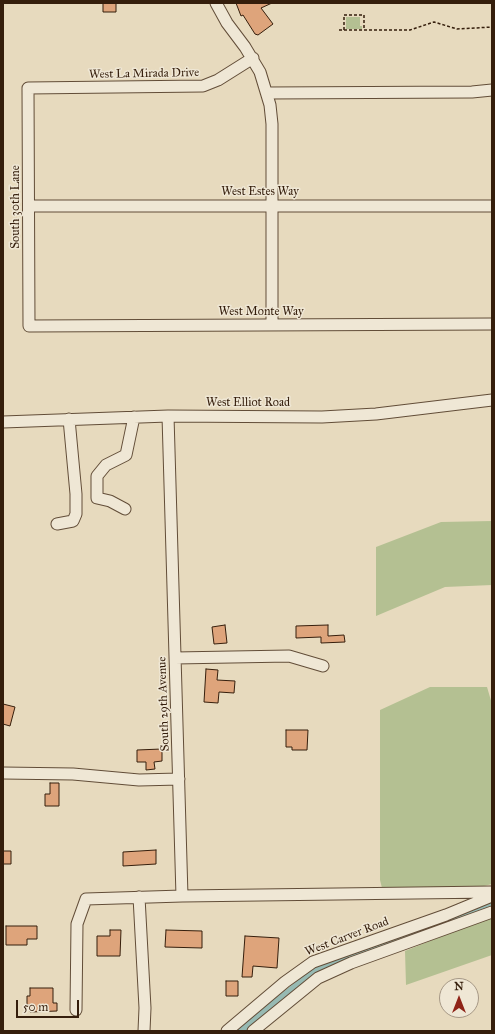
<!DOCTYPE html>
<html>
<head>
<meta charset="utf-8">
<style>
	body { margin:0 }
	#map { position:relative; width:495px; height:1034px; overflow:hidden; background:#e7dabe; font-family:"IM FELL Great Primer",serif }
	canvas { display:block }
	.frame { position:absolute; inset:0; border:4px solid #351e0c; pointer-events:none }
	.north { position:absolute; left:439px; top:978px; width:40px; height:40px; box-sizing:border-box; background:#efe7d5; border:1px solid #a59785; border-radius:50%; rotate:0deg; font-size:11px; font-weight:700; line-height:16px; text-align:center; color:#351e0c }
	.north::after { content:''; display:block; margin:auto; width:14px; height:18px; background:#8f2418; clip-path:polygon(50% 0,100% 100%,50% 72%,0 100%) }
	.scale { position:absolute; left:16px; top:1000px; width:63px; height:18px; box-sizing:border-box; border:2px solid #351e0c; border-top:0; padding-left:5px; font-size:12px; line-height:14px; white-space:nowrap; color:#351e0c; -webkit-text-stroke:3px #efe7d5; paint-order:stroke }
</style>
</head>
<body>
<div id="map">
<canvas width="495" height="1034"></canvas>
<div class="frame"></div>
<div class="north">N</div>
<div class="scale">50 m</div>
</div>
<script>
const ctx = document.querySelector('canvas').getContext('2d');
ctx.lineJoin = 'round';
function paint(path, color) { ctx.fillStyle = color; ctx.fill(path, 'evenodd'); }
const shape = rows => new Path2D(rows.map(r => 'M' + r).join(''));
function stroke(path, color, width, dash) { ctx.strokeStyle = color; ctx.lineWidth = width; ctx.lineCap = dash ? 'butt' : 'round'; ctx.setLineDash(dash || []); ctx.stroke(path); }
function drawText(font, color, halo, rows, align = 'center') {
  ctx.font = font + ' "IM FELL Great Primer",serif'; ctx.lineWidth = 3; ctx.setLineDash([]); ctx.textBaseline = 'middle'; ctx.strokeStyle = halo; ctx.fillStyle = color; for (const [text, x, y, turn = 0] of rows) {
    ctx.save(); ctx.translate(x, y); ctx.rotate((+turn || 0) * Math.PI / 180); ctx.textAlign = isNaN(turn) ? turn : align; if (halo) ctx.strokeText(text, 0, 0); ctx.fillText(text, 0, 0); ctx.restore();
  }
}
paint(shape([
	[346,17,360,17,360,26,362,26,362,29,346,29],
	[492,521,492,585,445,587,376,616,376,547,441,522],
	[430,687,487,687,492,704,492,884,472,889,382,888,380,880,380,710],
	[492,916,492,955,406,985,405,951]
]), '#b4c092');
stroke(shape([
	[241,1031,318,970,492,905]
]), '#97bab3', 9);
const building = shape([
	[103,3,116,3,116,12,103,12,103,3],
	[236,3,272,3,261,8,273,24,258,35,255,34,243,15,241,16,236,3],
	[225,625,227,643,214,644,212,627,225,625],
	[328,625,328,636,344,635,345,642,321,643,321,637,296,638,296,626,328,625],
	[206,669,218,670,217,680,235,681,234,693,219,692,218,703,204,702,206,669],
	[3,704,15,707,10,726,3,724,3,704],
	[286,730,308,730,307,750,292,750,292,747,286,747,286,730],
	[162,749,162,761,154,762,155,769,146,770,146,762,137,762,137,750,162,749],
	[50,783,59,783,59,806,45,806,45,794,50,794,50,783],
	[156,850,156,864,123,866,123,852,156,850],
	[3,851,11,851,11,864,3,864,3,851],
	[6,926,37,926,37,939,27,939,27,945,6,945,6,926],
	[110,930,121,930,120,956,97,956,97,936,110,936,110,930],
	[166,930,202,931,202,948,165,947,166,930],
	[245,936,279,938,277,968,253,966,252,977,242,977,245,936],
	[226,981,238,981,238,996,226,996,226,981],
	[30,988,53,988,53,1003,57,1003,57,1011,30,1012,30,1005,27,1005,27,996,30,996,30,988]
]);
paint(building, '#dea47b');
stroke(building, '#351e0c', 1);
const minor = shape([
	[216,3,227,23,245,47,260,72,270,105,272,124,272,325],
	[253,58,218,80,203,86,28,88,29,326,492,324],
	[267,93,472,92,492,90],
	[29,206,492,206],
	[168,416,182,896],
	[3,422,168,416,322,417,376,414,492,400],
	[125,509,110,501,97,498,97,476,106,465,126,455,134,417],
	[57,524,73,521,76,514,76,494,69,419],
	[175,658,289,656,323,666],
	[3,773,73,774,139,780,179,779],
	[139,897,145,1008,144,1031],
	[76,1010,77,924,86,899,182,896,492,892],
	[227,1031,285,982,313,962,446,915,492,896],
	[253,1031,318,978,351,963,492,912]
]);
stroke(minor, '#624d38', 13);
stroke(shape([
	[339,30,410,30,434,22,457,29,492,27],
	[344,30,344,15,364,15,364,30]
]), '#351e0c', 1.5, [3, 2]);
stroke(minor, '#efe7d5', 11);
drawText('12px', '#351e0c', '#efe7d5', [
	["West La Mirada Drive",144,74,-1],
	["West Estes Way",260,192],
	["South 30th Lane",16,207,-90],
	["West Monte Way",261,312],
	["West Elliot Road",248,403],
	["South 29th Avenue",164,704,-92],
	["West Carver Road",347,937,-21]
]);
</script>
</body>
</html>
